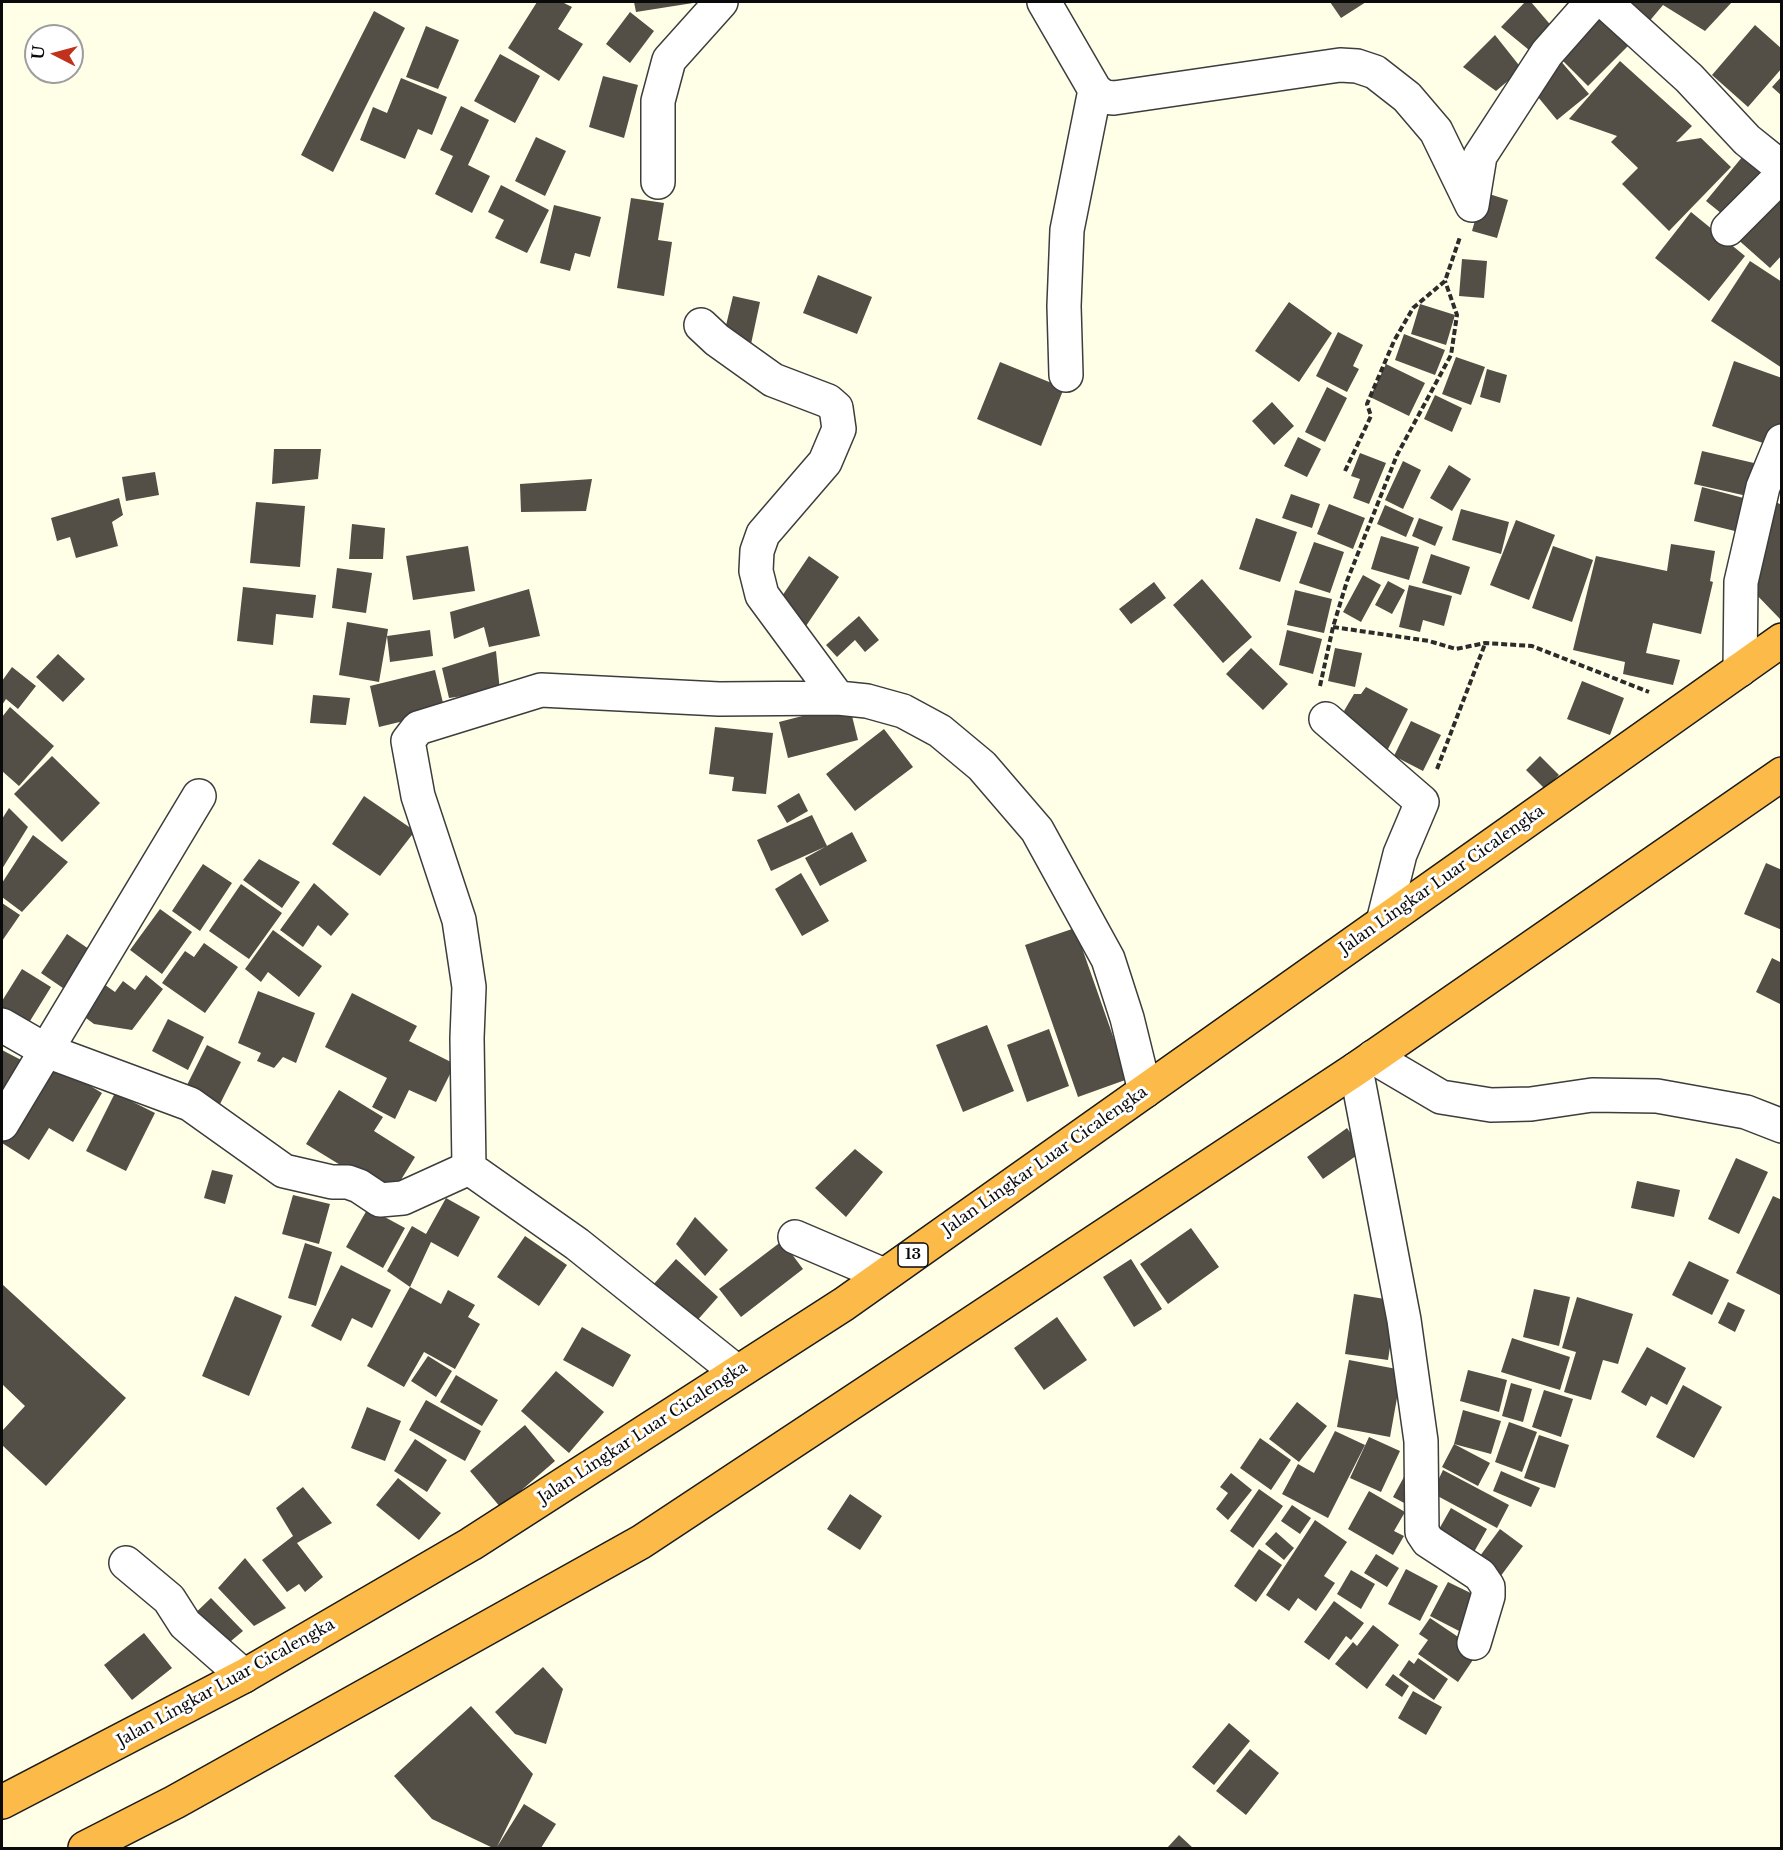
<!DOCTYPE html>
<html>
<head>
<meta charset="utf-8">
<style>
	body { margin:0 }
	#map { position:relative; width:1783px; height:1850px; overflow:hidden; background:#ffffe8; font-family:"Libre Baskerville",serif }
	canvas { display:block }
	.frame { position:absolute; inset:0; border:3px solid #0a0a0a; pointer-events:none }
	.north { position:absolute; left:24px; top:24px; width:60px; height:60px; box-sizing:border-box; background:#fff; border:2px solid #9d9d9d; border-radius:50%; rotate:276deg; font-size:16px; font-weight:700; line-height:24px; text-align:center; color:#0a0a0a }
	.north::after { content:''; display:block; margin:auto; width:21px; height:27px; background:#c0321c; clip-path:polygon(50% 0,100% 100%,50% 72%,0 100%) }
</style>
</head>
<body>
<div id="map">
<canvas width="1783" height="1850"></canvas>
<div class="frame"></div>
<div class="north">U</div>
</div>
<script>
const ctx = document.querySelector('canvas').getContext('2d');
ctx.lineJoin = 'round';
function paint(path, color) { ctx.fillStyle = color; ctx.fill(path, 'evenodd'); }
const shape = rows => new Path2D(rows.map(r => 'M' + r).join(''));
function stroke(path, color, width, dash) { ctx.strokeStyle = color; ctx.lineWidth = width; ctx.lineCap = dash ? 'butt' : 'round'; ctx.setLineDash(dash || []); ctx.stroke(path); }
function drawText(font, color, halo, rows, align = 'center') {
  ctx.font = font + ' "Libre Baskerville",serif'; ctx.lineWidth = 6; ctx.setLineDash([]); ctx.textBaseline = 'middle'; ctx.strokeStyle = halo; ctx.fillStyle = color; for (const [text, x, y, turn = 0] of rows) {
    ctx.save(); ctx.translate(x, y); ctx.rotate((+turn || 0) * Math.PI / 180); ctx.textAlign = isNaN(turn) ? turn : align; if (halo) ctx.strokeText(text, 0, 0); ctx.fillText(text, 0, 0); ctx.restore();
  }
}
paint(shape([
	[537,2,562,2,572,7,558,29,583,44,559,81,508,48],
	[634,2,693,2,693,3,636,12],
	[1330,2,1366,2,1341,18],
	[1525,2,1531,2,1554,29,1529,50,1501,27],
	[1622,2,1732,2,1705,31,1663,5,1647,24],
	[374,11,405,28,333,172,301,155],
	[1596,11,1629,45,1588,86,1555,53],
	[630,12,654,31,630,63,606,44],
	[1755,25,1782,49,1782,68,1748,107,1712,75],
	[426,26,459,40,438,89,406,77],
	[1495,35,1522,69,1496,91,1463,67],
	[500,54,540,76,515,123,474,101],
	[1559,59,1589,94,1557,120,1538,97],
	[1620,61,1692,126,1676,142,1701,138,1731,167,1669,231,1622,184,1638,168,1611,142,1617,136,1569,119],
	[603,76,638,85,624,138,589,127],
	[1782,76,1782,96,1772,87],
	[401,78,447,97,432,135,418,129,405,159,360,140,373,107,387,113],
	[461,106,489,120,468,165,490,176,472,213,435,194,453,156,440,150],
	[536,137,566,151,545,196,515,181],
	[1743,156,1764,173,1727,218,1706,201],
	[501,185,549,210,527,253,495,238,504,220,488,212],
	[1782,187,1782,255,1770,268,1735,237],
	[1483,192,1508,200,1497,238,1472,231],
	[631,198,664,203,658,240,672,242,664,296,617,288],
	[554,205,601,217,590,257,575,253,570,271,540,263],
	[1691,212,1745,256,1709,301,1655,258],
	[1462,259,1487,261,1484,298,1459,296],
	[1750,261,1782,282,1782,368,1711,321],
	[818,275,872,297,857,334,803,313],
	[733,296,760,302,751,344,723,338],
	[1289,302,1332,333,1299,382,1255,351],
	[1420,304,1455,315,1446,345,1411,334],
	[1338,332,1363,345,1353,366,1359,369,1347,392,1316,376],
	[1404,334,1445,350,1435,375,1395,360],
	[1456,357,1485,367,1471,405,1442,394],
	[1734,361,1782,378,1782,428,1775,447,1712,426],
	[1000,362,1064,388,1041,446,977,419],
	[1386,364,1425,383,1409,416,1370,397],
	[1487,369,1507,375,1500,403,1480,397],
	[1327,387,1347,398,1325,442,1305,432],
	[1435,395,1462,408,1452,432,1424,419],
	[1272,402,1294,426,1274,445,1252,421],
	[1298,437,1321,449,1307,477,1284,466],
	[274,449,321,449,318,479,272,484],
	[1702,451,1754,463,1747,496,1694,484],
	[1360,453,1386,463,1369,504,1353,498,1360,479,1351,476],
	[1403,461,1421,470,1403,509,1385,500],
	[1449,465,1471,479,1452,511,1430,498],
	[155,472,159,495,126,501,122,477],
	[592,479,586,511,521,512,520,484],
	[1702,487,1751,500,1743,533,1694,521],
	[1291,494,1320,504,1312,528,1282,518],
	[119,498,123,515,112,522,118,546,76,558,70,537,57,541,51,518],
	[1767,498,1782,505,1780,619,1751,589],
	[256,502,305,506,300,567,250,563],
	[1329,504,1365,518,1353,549,1317,534],
	[1385,505,1414,518,1406,537,1377,524],
	[1461,509,1509,522,1501,554,1452,540],
	[1256,518,1297,532,1280,582,1239,569],
	[1419,518,1443,527,1435,546,1412,536],
	[1516,520,1555,535,1529,600,1490,585],
	[352,524,385,528,383,559,349,559],
	[1381,536,1419,547,1409,580,1371,569],
	[1314,542,1344,552,1330,593,1299,583],
	[1671,544,1715,551,1710,581,1713,582,1701,634,1653,623,1646,653,1680,660,1673,685,1623,674,1625,662,1573,650,1596,556,1667,571],
	[468,546,475,591,413,600,406,556],
	[1553,546,1593,560,1572,622,1532,608],
	[1431,554,1470,567,1461,595,1422,583],
	[809,556,839,577,806,626,776,605],
	[337,568,372,573,366,613,332,608],
	[1363,575,1381,585,1361,622,1343,612],
	[1202,579,1252,637,1223,663,1173,605],
	[1388,581,1405,590,1392,614,1375,605],
	[1154,582,1166,598,1131,624,1119,609],
	[1409,585,1452,596,1444,626,1423,620,1420,632,1399,627],
	[243,587,316,595,313,618,276,614,273,645,237,641],
	[529,589,540,636,489,647,484,627,454,639,450,612],
	[1295,590,1332,599,1324,633,1287,625],
	[859,616,879,640,865,652,855,640,837,657,826,645],
	[347,622,388,629,387,636,430,630,433,656,390,662,387,636,379,682,339,675],
	[1287,630,1322,639,1313,674,1279,665],
	[1251,648,1288,684,1263,710,1226,674],
	[1335,648,1362,653,1355,687,1328,681],
	[496,651,500,691,449,698,442,668],
	[58,654,85,679,63,702,36,677],
	[12,667,36,686,18,709,6,699,2,705,2,681],
	[435,670,445,711,379,727,370,686],
	[1582,681,1624,698,1610,735,1567,719],
	[1366,687,1408,709,1387,751,1352,726,1344,711,1354,694,1361,694],
	[313,695,350,698,346,725,310,723],
	[849,704,858,740,788,758,779,722],
	[10,707,54,746,19,786,2,771,2,717],
	[1411,721,1441,735,1423,771,1394,756],
	[715,727,773,733,766,794,732,791,734,777,709,774],
	[884,729,913,767,855,811,826,774],
	[52,756,100,803,62,842,14,794],
	[1540,756,1559,775,1545,789,1526,770],
	[799,793,808,811,787,823,777,806],
	[364,796,415,831,380,876,332,844],
	[9,808,28,827,2,869,2,819],
	[812,815,827,846,771,871,757,840],
	[852,832,867,861,820,886,805,858],
	[33,835,68,862,22,912,2,897,2,883],
	[259,859,300,882,282,908,243,880],
	[1766,863,1782,870,1782,930,1744,914],
	[203,864,232,883,200,931,172,911],
	[801,873,829,921,802,936,775,889],
	[314,883,349,914,331,936,318,925,303,947,280,930],
	[241,884,282,913,249,959,209,931],
	[2,903,20,915,2,941],
	[160,909,192,932,162,974,130,950],
	[1075,928,1128,1079,1078,1097,1025,945],
	[273,930,322,966,299,997,268,972,261,982,245,969],
	[67,934,102,958,76,997,41,973],
	[204,943,238,967,205,1013,162,983,185,951,194,957],
	[1772,958,1782,963,1782,1005,1756,992],
	[22,969,51,987,22,1034,2,1022,2,1001],
	[146,975,163,989,132,1030,94,1024,78,1012,101,982,115,992,123,981,135,990],
	[258,991,315,1013,296,1063,283,1057,274,1068,257,1061,261,1053,238,1043],
	[352,993,417,1026,409,1041,455,1064,436,1102,409,1090,395,1119,372,1107,387,1078,325,1047],
	[168,1019,204,1037,188,1070,152,1051],
	[987,1025,1014,1091,963,1112,936,1045],
	[1049,1029,1069,1086,1027,1102,1007,1045],
	[207,1045,241,1062,220,1104,186,1087],
	[2,1050,25,1062,2,1108],
	[48,1060,102,1093,73,1142,49,1128,29,1160,2,1143,2,1138],
	[339,1090,383,1117,374,1131,415,1157,391,1196,306,1144],
	[115,1093,155,1113,126,1171,86,1151],
	[1347,1128,1363,1151,1323,1179,1307,1157],
	[855,1149,883,1172,846,1217,815,1188],
	[1736,1158,1768,1172,1739,1234,1708,1219],
	[212,1170,233,1175,225,1204,204,1198],
	[1637,1181,1680,1190,1674,1217,1631,1208],
	[293,1195,330,1204,319,1244,282,1234],
	[1773,1196,1782,1200,1782,1296,1736,1273],
	[446,1198,480,1217,458,1257,431,1242,410,1287,387,1271,412,1226,426,1234],
	[368,1208,405,1228,383,1268,346,1247],
	[695,1217,728,1250,705,1276,676,1244],
	[1191,1228,1219,1267,1168,1304,1140,1264],
	[525,1236,567,1265,539,1306,497,1277],
	[782,1241,803,1269,741,1317,719,1289],
	[305,1243,332,1252,316,1306,288,1298],
	[676,1259,718,1297,694,1324,652,1286],
	[1131,1259,1162,1309,1134,1327,1103,1277],
	[1689,1261,1729,1280,1712,1315,1672,1295],
	[341,1265,391,1290,372,1328,352,1318,341,1341,311,1326],
	[2,1284,126,1398,46,1486,2,1445,2,1431,25,1406,2,1384],
	[410,1287,441,1304,448,1290,475,1305,468,1317,480,1324,455,1369,424,1352,404,1387,367,1366],
	[1534,1289,1570,1297,1559,1346,1523,1337],
	[1354,1294,1397,1301,1388,1360,1345,1354],
	[235,1296,282,1316,249,1396,202,1376],
	[1577,1297,1633,1314,1618,1364,1603,1360,1591,1400,1564,1392,1576,1352,1562,1348],
	[1728,1302,1745,1310,1735,1332,1718,1323],
	[1057,1317,1087,1360,1044,1390,1014,1348],
	[582,1327,631,1355,613,1387,563,1360],
	[1512,1338,1570,1357,1560,1390,1501,1372],
	[1647,1347,1686,1368,1667,1405,1651,1396,1646,1406,1621,1392],
	[428,1356,452,1371,436,1397,411,1381],
	[1349,1360,1402,1370,1390,1437,1337,1427],
	[1468,1370,1507,1380,1499,1412,1460,1401],
	[556,1371,604,1412,569,1453,521,1411],
	[456,1375,498,1400,482,1426,440,1402],
	[1511,1383,1532,1389,1523,1422,1502,1416],
	[1683,1385,1722,1407,1694,1458,1656,1437],
	[1544,1390,1573,1399,1561,1437,1532,1427],
	[426,1400,481,1431,465,1461,409,1430],
	[1297,1402,1327,1426,1299,1462,1269,1439],
	[367,1407,401,1421,385,1461,351,1448],
	[1463,1410,1501,1421,1491,1454,1454,1444],
	[1509,1422,1537,1432,1522,1472,1495,1462],
	[525,1425,555,1461,501,1508,470,1471],
	[1335,1431,1365,1445,1328,1518,1282,1494,1298,1464,1314,1473],
	[1539,1435,1569,1445,1555,1488,1524,1478],
	[1369,1437,1400,1451,1381,1492,1350,1478],
	[1260,1438,1291,1460,1271,1490,1240,1468],
	[415,1439,447,1460,427,1492,394,1471],
	[1454,1444,1490,1463,1478,1486,1442,1467],
	[1443,1470,1509,1505,1497,1528,1432,1493],
	[1501,1471,1540,1488,1531,1507,1493,1491],
	[1231,1473,1252,1490,1228,1520,1216,1509,1228,1493,1220,1487],
	[1405,1475,1406,1504,1393,1497],
	[398,1478,441,1513,419,1540,376,1505],
	[303,1487,332,1523,297,1543,323,1577,305,1592,299,1584,287,1592,262,1560,293,1536,276,1508],
	[1259,1489,1283,1506,1253,1548,1230,1531],
	[1369,1491,1405,1512,1394,1531,1404,1536,1393,1555,1348,1529],
	[850,1494,882,1516,860,1550,827,1529],
	[1292,1505,1311,1518,1300,1534,1281,1521],
	[1451,1508,1487,1529,1470,1559,1434,1538],
	[1315,1520,1347,1542,1324,1576,1335,1583,1316,1611,1298,1598,1289,1611,1266,1595],
	[1500,1529,1523,1546,1500,1577,1477,1560],
	[1276,1532,1294,1548,1284,1560,1265,1544],
	[1259,1549,1282,1565,1256,1602,1234,1586],
	[1376,1554,1399,1568,1387,1587,1364,1573],
	[245,1558,286,1608,254,1626,218,1588],
	[1406,1569,1438,1586,1420,1621,1388,1604],
	[1351,1570,1375,1584,1361,1609,1337,1594],
	[1448,1582,1481,1598,1463,1633,1430,1616],
	[211,1598,243,1631,219,1651,186,1622],
	[1334,1601,1364,1623,1351,1640,1346,1636,1329,1660,1304,1642],
	[1430,1618,1479,1651,1458,1682,1418,1654,1428,1640,1419,1634],
	[1373,1625,1399,1645,1367,1689,1335,1664,1353,1642,1357,1646],
	[144,1633,172,1668,132,1700,104,1665],
	[1418,1658,1448,1679,1434,1700,1399,1675,1409,1660,1414,1664],
	[543,1667,563,1689,546,1744,515,1734,495,1712],
	[1393,1674,1409,1686,1402,1697,1385,1685],
	[1413,1691,1442,1707,1426,1735,1398,1718],
	[471,1706,533,1774,497,1847,524,1804,556,1824,541,1848,493,1848,432,1819,394,1776],
	[1229,1723,1250,1741,1214,1785,1192,1767],
	[1250,1749,1279,1773,1246,1815,1216,1791],
	[1179,1835,1193,1848,1167,1848]
]), '#534e46');
const minor = shape([
	[1044,2,1095,90,1104,97,1114,98,1340,65,1357,66,1375,72,1407,97,1436,131,1472,205],
	[1605,2,1689,78,1747,140,1782,168],
	[658,182,658,101,669,60,721,2],
	[1472,205,1480,156,1547,53,1592,2],
	[1728,229,1782,175],
	[701,325,717,340,773,380,828,401,836,408,839,429,825,462,763,534,757,551,756,571,762,595,838,698],
	[1066,375,1064,306,1067,230,1095,90],
	[1740,670,1741,582,1763,487,1782,441],
	[1326,719,1422,802,1400,854,1383,922],
	[2,1025,47,1051,190,1104,284,1171,332,1182,348,1182,359,1186,380,1200,403,1198,469,1168],
	[1373,1057,1441,1097,1491,1105,1531,1104,1592,1095,1657,1096,1746,1112,1782,1126],
	[1356,1069,1404,1320,1421,1441,1422,1532,1428,1541,1480,1575,1488,1587,1488,1596,1474,1643],
	[2,1124,199,796],
	[469,1168,467,1038,469,987,459,920,418,796,408,741,418,728,541,690,719,699,838,698,867,701,903,711,940,731,982,766,1037,830,1108,959,1127,1018,1145,1091],
	[469,1168,577,1244,737,1372],
	[795,1237,884,1275],
	[126,1563,169,1599,185,1624,244,1676]
]);
const highway = shape([
	[2,1802,244,1676,471,1544,844,1304,1782,640],
	[85,1848,175,1802,641,1542,1356,1069,1782,774]
]);
stroke(minor, '#3d3d3d', 36);
stroke(highway, '#1b1b1b', 36);
stroke(shape([
	[1345,471,1371,416,1367,404,1394,341,1413,308,1445,281,1460,237],
	[1333,627,1429,641,1456,649,1485,643,1532,646,1649,692],
	[1320,686,1333,627,1347,581,1397,455,1451,355,1457,315,1445,281],
	[1437,769,1485,644]
]), '#2c2c2c', 4, [6, 3]);
stroke(minor, '#fff', 33);
stroke(highway, '#fcbb48', 33);
for (const [x, y, w] of [
	[913,1255,30]
]) { const box = new Path2D(); box.roundRect(x - w / 2, y - 12, w, 24, 4.5); ctx.fillStyle = '#fff'; ctx.fill(box); stroke(box, '#0a0a0a', 1.5); }
drawText('bold 15px', '#0a0a0a', null, [
	["13",913,1255]
]);
drawText('16px', '#0a0a0a', '#fff', [
	["Jalan Lingkar Luar Cicalengka",1442,880,-35],
	["Jalan Lingkar Luar Cicalengka",1045,1161,-35],
	["Jalan Lingkar Luar Cicalengka",643,1433,-33],
	["Jalan Lingkar Luar Cicalengka",226,1683,-29]
]);
</script>
</body>
</html>
